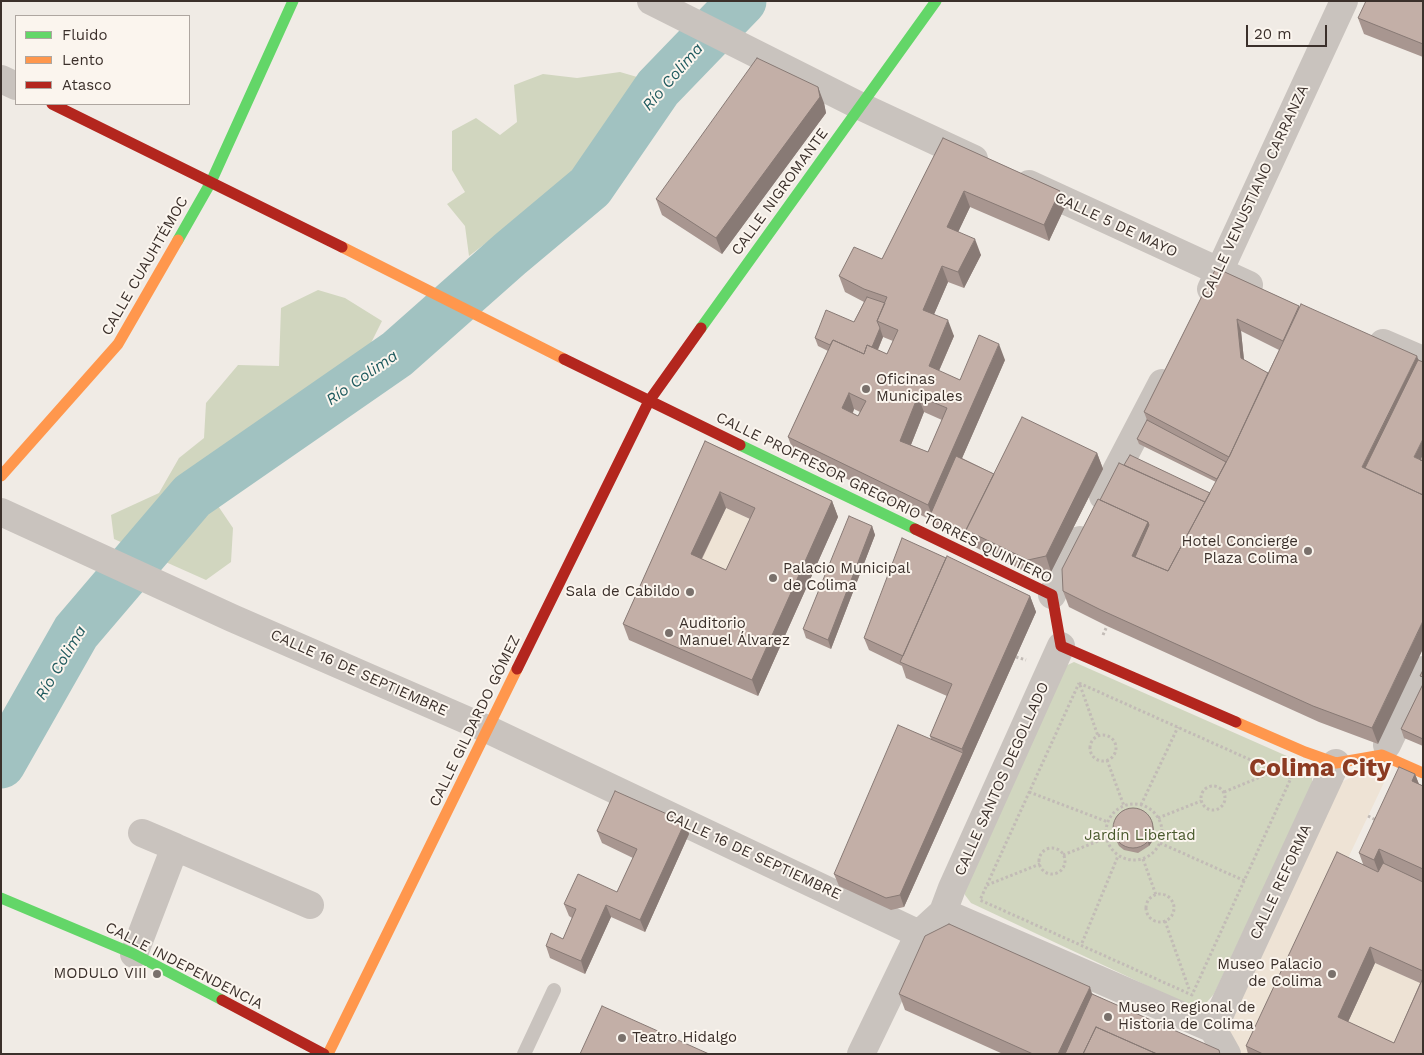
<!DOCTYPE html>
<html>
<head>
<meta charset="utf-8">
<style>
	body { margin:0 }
	#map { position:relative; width:1424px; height:1055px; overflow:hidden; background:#f0ebe5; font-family:"Work Sans",sans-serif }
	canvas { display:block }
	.frame { position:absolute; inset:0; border:2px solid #3b302b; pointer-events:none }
	.legend { position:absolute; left:15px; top:15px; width:175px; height:90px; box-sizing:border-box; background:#fbf5ee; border:1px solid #aea6a0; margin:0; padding:6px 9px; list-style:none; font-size:15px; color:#3b302b }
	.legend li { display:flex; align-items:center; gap:10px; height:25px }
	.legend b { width:25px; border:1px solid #aea6a0 }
	.scale { position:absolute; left:1246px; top:25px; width:81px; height:22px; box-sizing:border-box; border:2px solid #3b302b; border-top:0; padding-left:6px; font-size:15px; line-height:18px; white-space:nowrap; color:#3b302b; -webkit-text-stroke:4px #fbf5ee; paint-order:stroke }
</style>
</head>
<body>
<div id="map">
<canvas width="1424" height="1055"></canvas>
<div class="frame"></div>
<ul class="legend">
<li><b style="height:6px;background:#63d668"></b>Fluido</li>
<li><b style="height:6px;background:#ff974d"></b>Lento</li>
<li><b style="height:6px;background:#b3261e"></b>Atasco</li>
</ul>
<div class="scale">20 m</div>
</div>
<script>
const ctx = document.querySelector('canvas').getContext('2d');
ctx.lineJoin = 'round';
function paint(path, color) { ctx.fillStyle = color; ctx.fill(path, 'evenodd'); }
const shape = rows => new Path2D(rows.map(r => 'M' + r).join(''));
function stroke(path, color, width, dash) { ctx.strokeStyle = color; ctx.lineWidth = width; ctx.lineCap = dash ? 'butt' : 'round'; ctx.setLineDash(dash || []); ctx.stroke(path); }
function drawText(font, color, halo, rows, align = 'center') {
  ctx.font = font + ' "Work Sans",sans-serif'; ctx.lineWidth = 4; ctx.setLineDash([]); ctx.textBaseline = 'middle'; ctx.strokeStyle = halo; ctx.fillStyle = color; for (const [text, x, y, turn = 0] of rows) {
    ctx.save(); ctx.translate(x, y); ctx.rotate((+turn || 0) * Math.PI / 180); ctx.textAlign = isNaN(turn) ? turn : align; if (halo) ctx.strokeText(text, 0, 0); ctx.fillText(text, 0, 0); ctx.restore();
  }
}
paint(shape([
	[620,72,644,79,569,180,469,256,465,226,447,204,465,192,452,170,452,131,476,118,500,135,517,122,514,85,543,74,577,78],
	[318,290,345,298,382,321,360,365,319,420,257,441,245,475,212,497,233,528,231,562,206,580,114,539,111,515,159,493,179,458,204,438,206,403,238,365,279,366,281,308],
	[1074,662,1305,764,1312,772,1312,785,1214,994,1207,1002,1195,1006,1186,1004,971,903,965,895,964,883,1061,668]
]), '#d1d6bf');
paint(shape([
	[726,508,761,524,732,586,696,570],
	[1376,767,1389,772,1255,1054,1232,1054,1228,1026,1341,782],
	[1375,963,1423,984,1402,1054,1343,1033]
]), '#eee3d5');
stroke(shape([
	[1,764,76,632,192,496,397,354,510,254,590,187,658,88,742,1]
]), '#a1c2c1', 49);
stroke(shape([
	[1103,635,1107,626],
	[1016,657,1026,660],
	[1079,683,1291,778,1192,995,980,900,1079,683],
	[1080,685,1098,736],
	'1090 748a13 13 0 1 1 26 0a13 13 0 1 1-26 0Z',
	[1107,760,1124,806],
	'1201 798a12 12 0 1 1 24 0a12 12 0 1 1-24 0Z',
	[1029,792,1108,822],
	[1224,792,1275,771],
	'1106 832a28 28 0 1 1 56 0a28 28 0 1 1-56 0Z',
	[1141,805,1178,727],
	[1368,816,1378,821],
	[1158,818,1201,801],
	[1160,843,1245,881],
	'1039 861a13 13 0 1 1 26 0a13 13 0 1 1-26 0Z',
	[1063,855,1106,838],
	[1143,859,1156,895],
	[987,885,1040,864],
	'1146 908a14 14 0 1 1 28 0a14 14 0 1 1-28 0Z',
	[1165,921,1189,989],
	[1082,943,1118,856]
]), '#c2bbb6', 3, [2.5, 2.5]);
stroke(shape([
	[524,1054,554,990]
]), '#c9c3be', 14);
stroke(shape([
	[651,1,860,106,974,159],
	[1,79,16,86],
	[1029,184,1249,285],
	[1211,289,1344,1],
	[1383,343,1423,360],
	[1103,496,1162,383],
	[1,512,232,618,487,729,919,934],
	[1052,595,1080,540],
	[1387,745,1423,670],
	[175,847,310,905],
	[943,912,1213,1029,1227,1054],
	[134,954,175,847,142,833],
	[1213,1029,1336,763],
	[861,1054,919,934,943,912,952,888,1061,646]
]), '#c9c3be', 28);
stroke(shape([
	[178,240,211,182,293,1],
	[701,328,936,1],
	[740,445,915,529],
	[1,898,134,954,222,1000]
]), '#63d668', 11);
stroke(shape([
	[342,247,564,359],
	[1,476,118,344,178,240],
	[1236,722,1305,752,1336,763,1382,755,1423,773],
	[328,1054,517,669]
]), '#ff974d', 11);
stroke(shape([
	[52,104,342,247],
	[564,359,740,445],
	[915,529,1052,595,1061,646,1236,722],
	[517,669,649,401,701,328],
	[222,1000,324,1054]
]), '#b3261e', 11);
paint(shape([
	[1423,1,1423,57,1364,34,1358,18],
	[824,103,826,113,722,254,662,215,656,199],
	[943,138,1060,191,1065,207,1049,241,970,207,958,232,981,255,964,288,948,282,934,314,954,336,939,371,960,380,1005,360,962,458,994,474,1097,453,1103,469,1051,572,1034,576,936,528,933,521,794,453,788,437,828,351,818,346,815,338,854,322,864,302,845,292,839,276,882,259],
	[883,337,893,341,887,354,878,350],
	[854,409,860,412,858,416,853,413],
	[924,412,942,420,928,452,911,445],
	[1216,268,1299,306,1378,744,1319,722,1107,626,1069,607,1063,591,1100,500,1124,465,1210,493,1216,482,1139,444,1137,439,1147,420,1144,412],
	[1241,331,1279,350,1268,373,1244,360],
	[705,441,832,501,838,517,758,696,629,640,623,624],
	[726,508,750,519,726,570,702,559],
	[872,526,875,535,831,649,806,638,803,629],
	[946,558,1030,596,1036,612,904,907,891,910,839,886,834,874,931,739,930,736,947,696,906,678,902,666,869,650,864,638],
	[1423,684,1423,746,1404,738,1401,729],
	[1415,774,1419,784,1423,786,1423,1054,1248,1054,1246,1046,1363,864,1359,853],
	[1375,963,1420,983,1394,1043,1348,1022],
	[1152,821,1155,834,1153,840,1149,846,1138,853,1124,850,1119,846,1114,836],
	[685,822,689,834,645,932,611,917,585,974,550,958,546,946,563,939,572,918,569,916,564,904,617,892,633,858,602,843,597,831],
	[899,994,1092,994,1220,1054,1003,1054,905,1010]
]), '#a89690');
paint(shape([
	[818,87,824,103,826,113,722,254,716,238],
	[964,191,970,207,953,243,947,227],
	[1060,191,1065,207,1049,241,1044,225],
	[975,239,981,255,964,288,958,272],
	[942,266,948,282,929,326,923,310],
	[1237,319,1241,331,1245,370,1241,358],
	[948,320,954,336,934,382,929,366],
	[880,328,883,337,869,370,866,361],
	[999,344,1005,360,935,520,934,520,928,505],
	[1417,356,1423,372,1364,471,1362,467],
	[849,393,854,409,848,424,842,408],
	[918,396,924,412,906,457,900,441],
	[1423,439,1423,461,1414,457],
	[1097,453,1103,469,1051,572,1046,556],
	[720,492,726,508,696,570,691,554],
	[832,501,838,517,758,696,752,680],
	[1148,522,1154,538,1142,563,1132,556],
	[872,526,875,535,831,649,828,640],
	[1030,596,1036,612,904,907,900,895,963,753,962,749],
	[1423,621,1423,649,1378,744,1372,728],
	[1415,774,1421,790,1412,781],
	[1150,817,1155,834,1153,840,1149,846,1148,842],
	[685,822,689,834,645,932,640,920],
	[1379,849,1385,865,1380,876,1374,860],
	[606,905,611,917,585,974,581,961],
	[1370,947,1375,963,1343,1033,1338,1017],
	[1090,987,1095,1003,1072,1054,1058,1054]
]), '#887a75');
const building = shape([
	[1366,1,1423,1,1423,44,1358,18,1366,1],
	[757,58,818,87,820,97,716,238,656,199,757,58],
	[943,138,1060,191,1044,225,964,191,947,227,975,239,958,272,942,266,923,310,948,320,929,366,960,380,979,335,999,344,928,505,788,437,833,340,864,354,867,345,887,354,898,330,877,321,887,297,864,289,839,276,854,247,882,259,943,138],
	[849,393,866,401,858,416,842,408,849,393],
	[918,396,947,408,928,452,900,441,918,396],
	[1216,268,1299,306,1283,341,1237,319,1241,358,1268,373,1229,457,1144,412,1216,268],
	[867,297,885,303,877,321,880,328,872,347,867,345,864,354,833,340,830,345,815,338,826,310,854,322,867,297],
	[1301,304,1417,356,1362,467,1423,495,1423,621,1372,728,1313,706,1101,610,1063,591,1062,569,1098,499,1148,522,1132,556,1168,571,1230,455,1301,304],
	[1418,360,1423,362,1423,439,1414,457,1423,461,1423,495,1365,468,1418,360],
	[1022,417,1097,453,1046,556,1028,560,966,530,1022,417],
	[1147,420,1226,462,1217,479,1137,439,1147,420],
	[705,441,832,501,752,680,623,624,705,441],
	[720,492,755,508,726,570,691,554,720,492],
	[1423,453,1423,461,1420,460,1423,453],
	[1130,455,1210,493,1205,502,1124,465,1130,455],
	[956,456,994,474,966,530,969,537,933,519,931,513,956,456],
	[1119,463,1205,502,1168,571,1135,557,1149,525,1148,522,1100,500,1119,463],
	[849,516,872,526,828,640,803,629,849,516],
	[902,538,946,558,903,656,864,638,902,538],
	[947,556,1030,596,962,749,930,736,952,684,900,662,947,556],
	[1423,670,1423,677,1420,676,1423,670],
	[1423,684,1423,739,1401,729,1423,684],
	[898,725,963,753,900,895,886,898,834,874,898,725],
	[1399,767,1415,774,1412,781,1423,786,1423,869,1379,849,1374,860,1359,853,1399,767],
	[615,791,685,822,640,920,606,905,581,961,546,946,551,933,563,939,576,909,564,904,578,874,617,892,637,849,597,831,615,791],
	'1113 828a20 20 0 1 1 40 0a20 20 0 1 1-40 0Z',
	[1337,852,1378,872,1383,863,1423,882,1423,971,1370,947,1338,1017,1394,1043,1423,978,1423,1054,1263,1054,1246,1046,1337,852],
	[949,924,1090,987,1058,1054,1033,1054,899,994,925,936,949,924],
	[1092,994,1219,1050,1220,1054,1157,1054,1096,1027,1083,1054,1065,1054,1092,994],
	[602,1006,709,1054,580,1054,602,1006],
	[1096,1027,1157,1054,1083,1054,1096,1027]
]);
paint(building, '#c3afa7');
stroke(building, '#887a75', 1);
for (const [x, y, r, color] of [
	[866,389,5,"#7a716c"],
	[1308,551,5,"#7a716c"],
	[773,578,5,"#7a716c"],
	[690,592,5,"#7a716c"],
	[669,633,5,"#7a716c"],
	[157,974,5,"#7a716c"],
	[1332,974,5,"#7a716c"],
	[1108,1017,5,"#7a716c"],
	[622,1038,5,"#7a716c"]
]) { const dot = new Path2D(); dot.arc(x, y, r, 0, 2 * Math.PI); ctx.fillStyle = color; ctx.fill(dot); stroke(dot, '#fbf5ee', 2); }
drawText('15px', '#3b302b', '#fbf5ee', [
	["CALLE NIGROMANTE",780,192,-54],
	["CALLE VENUSTIANO CARRANZA",1255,192,-65],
	["CALLE 5 DE MAYO",1116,225,25],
	["CALLE CUAUHTÉMOC",145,266,-60],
	["CALLE PROFRESOR GREGORIO TORRES QUINTERO",884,498,26],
	["CALLE 16 DE SEPTIEMBRE",359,673,24],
	["CALLE GILDARDO GÓMEZ",475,721,-64],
	["CALLE SANTOS DEGOLLADO",1002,779,-66],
	["CALLE 16 DE SEPTIEMBRE",753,855,25],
	["CALLE REFORMA",1281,882,-65],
	["CALLE INDEPENDENCIA",184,966,27]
]);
drawText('15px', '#3b302b', '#fbf5ee', [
	["Oficinas",876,380],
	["Municipales",876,397],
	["Hotel Concierge",1298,542,"right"],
	["Plaza Colima",1298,559,"right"],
	["Palacio Municipal",783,569],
	["de Colima",783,586],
	["Sala de Cabildo",680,592,"right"],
	["Auditorio",679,624],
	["Manuel Álvarez",679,641],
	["Museo Palacio",1322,965,"right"],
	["de Colima",1322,982,"right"],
	["MODULO VIII",147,974,"right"],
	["Museo Regional de",1118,1008],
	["Historia de Colima",1118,1025],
	["Teatro Hidalgo",632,1038]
], 'left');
drawText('15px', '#4a5a2e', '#fbf5ee', [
	["Jardín Libertad",1140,836]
]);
drawText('italic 16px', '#1f5a5e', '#fbf5ee', [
	["Río Colima",673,77,-49],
	["Río Colima",362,378,-35],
	["Río Colima",61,663,-59]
]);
drawText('bold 25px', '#8c3b22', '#fbf5ee', [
	["Colima City",1320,769]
]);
</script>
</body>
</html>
